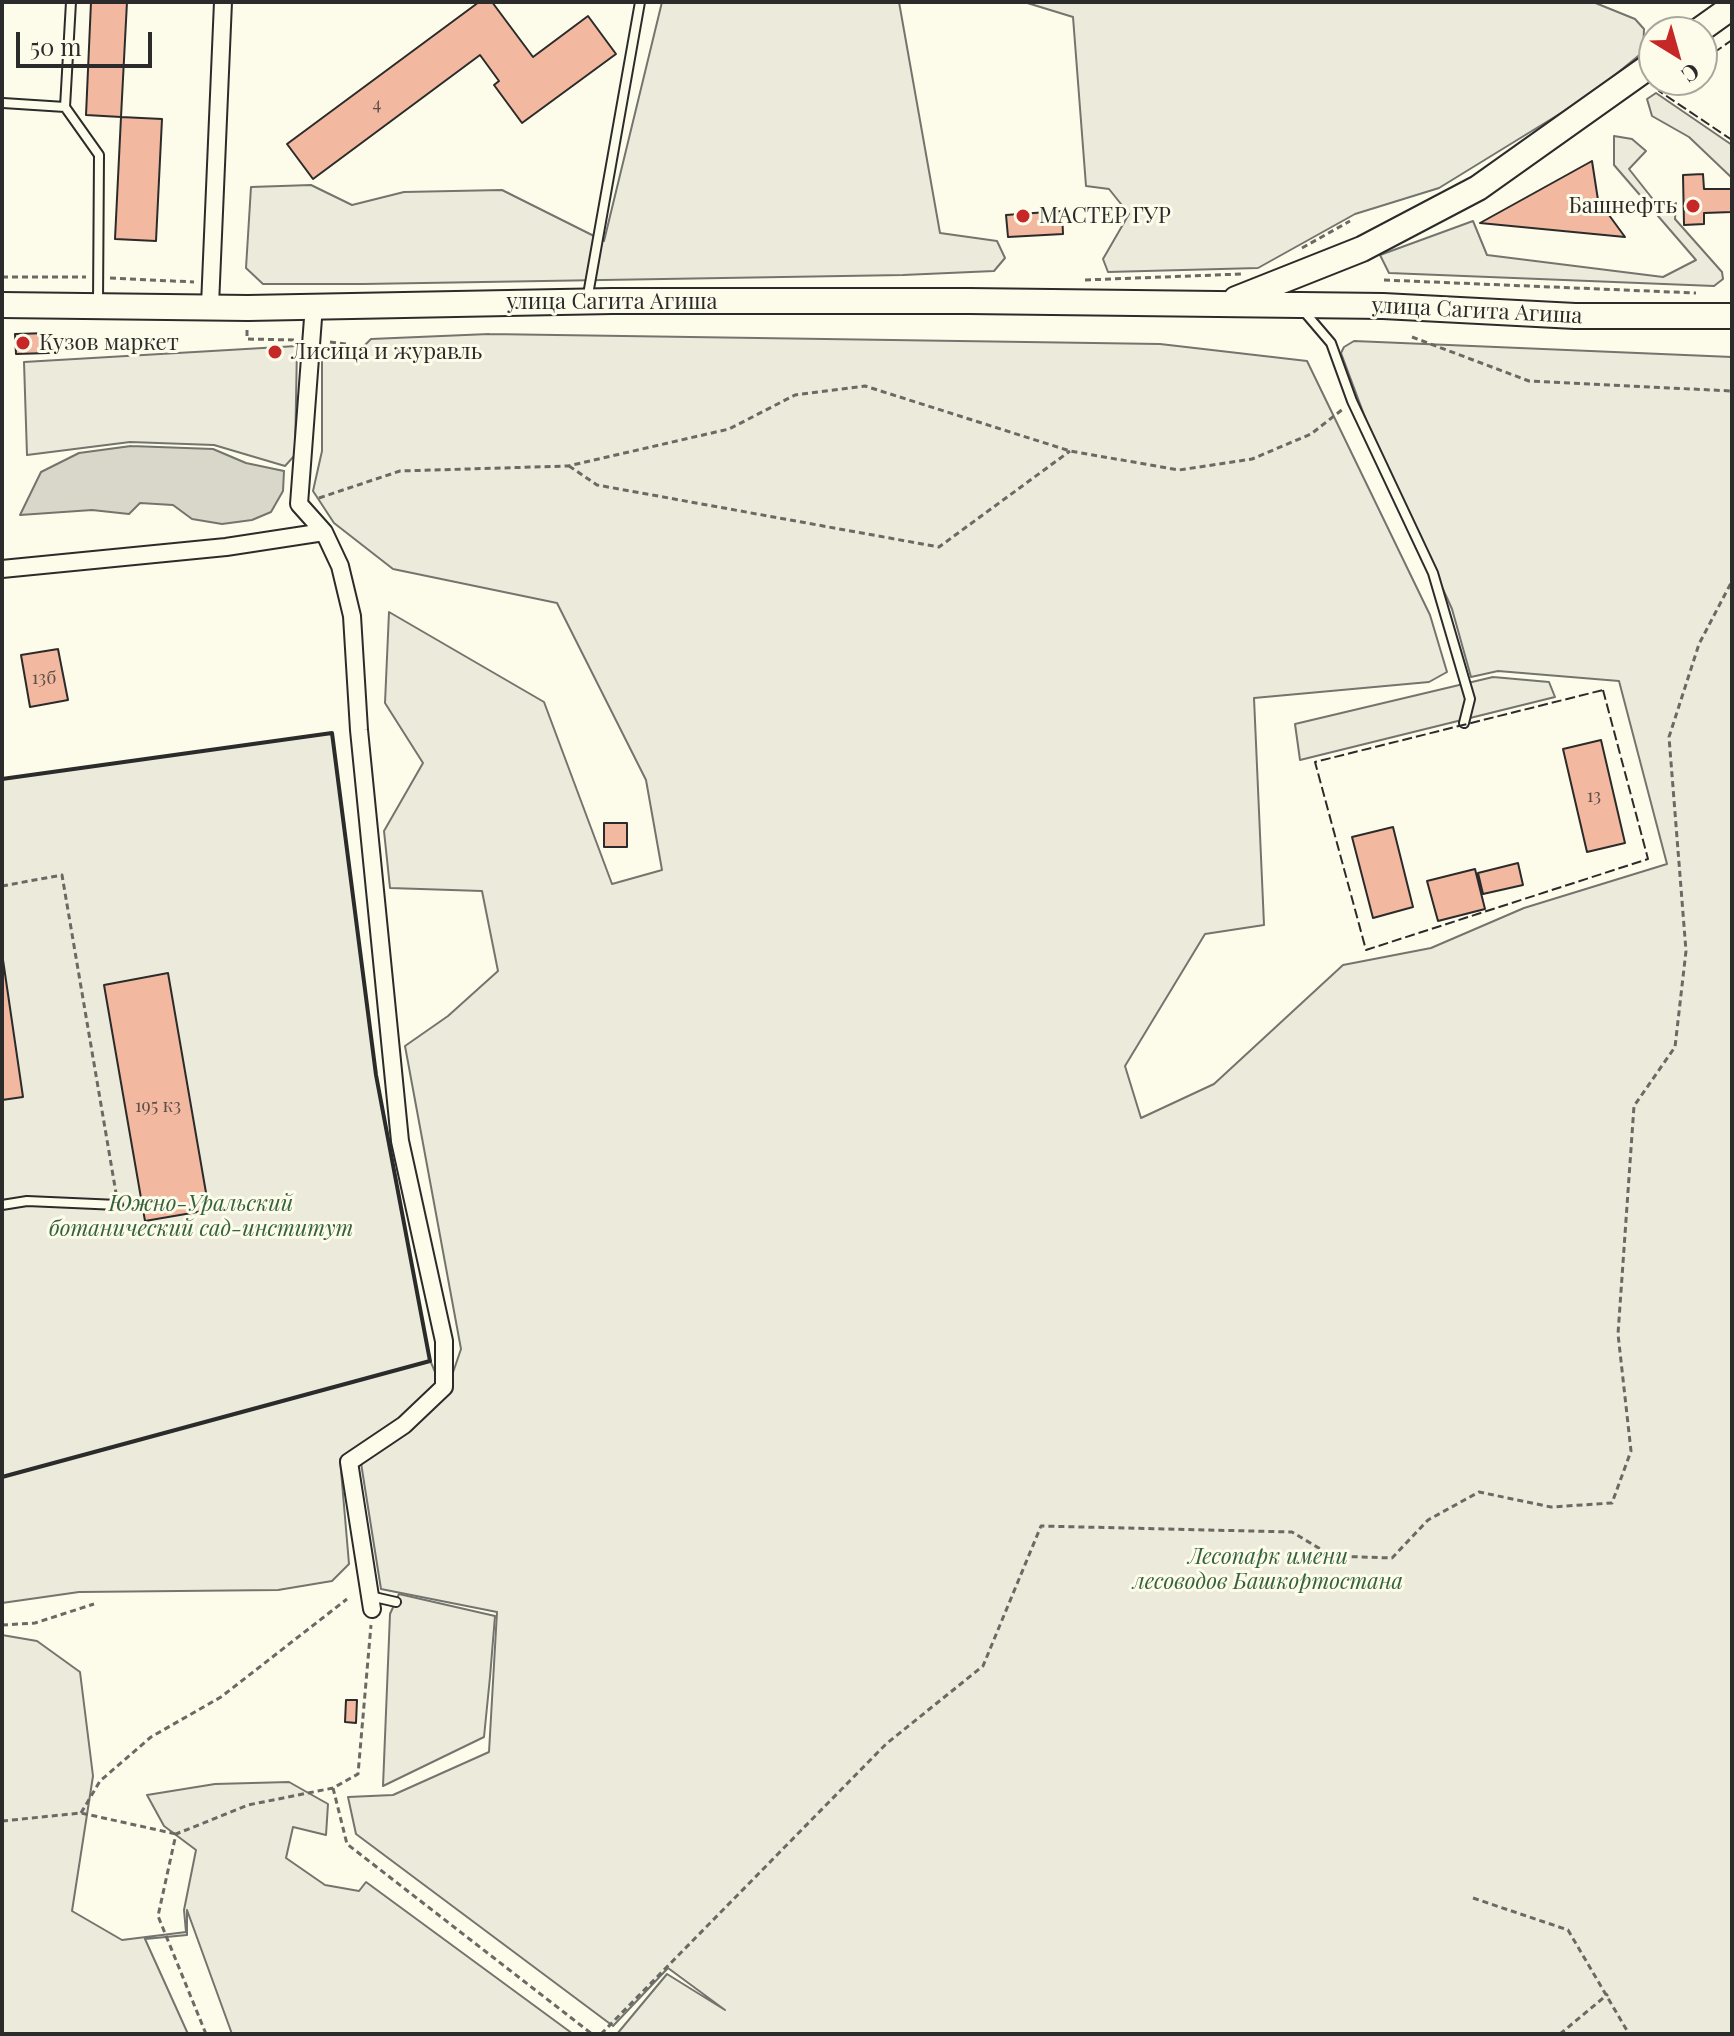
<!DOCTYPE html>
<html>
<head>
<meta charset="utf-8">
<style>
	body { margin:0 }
	#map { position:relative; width:1734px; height:2036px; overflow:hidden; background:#fdfbea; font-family:"Playfair Display",serif }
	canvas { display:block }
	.frame { position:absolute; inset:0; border:4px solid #2b2b2b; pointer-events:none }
	.north { position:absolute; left:1638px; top:16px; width:80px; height:80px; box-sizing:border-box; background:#fdfbea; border:2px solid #a9a89e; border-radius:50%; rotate:143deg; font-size:22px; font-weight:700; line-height:32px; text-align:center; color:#2b2b2b }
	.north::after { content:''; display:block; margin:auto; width:28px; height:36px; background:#c62828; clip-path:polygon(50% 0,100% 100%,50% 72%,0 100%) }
	.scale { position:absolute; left:16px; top:32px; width:136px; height:36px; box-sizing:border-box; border:4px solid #2b2b2b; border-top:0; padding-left:10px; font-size:24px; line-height:28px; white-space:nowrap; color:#2b2b2b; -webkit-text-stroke:6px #fdfbea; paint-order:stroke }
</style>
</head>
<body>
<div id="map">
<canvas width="1734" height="2036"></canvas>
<div class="frame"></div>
<div class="north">С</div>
<div class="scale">50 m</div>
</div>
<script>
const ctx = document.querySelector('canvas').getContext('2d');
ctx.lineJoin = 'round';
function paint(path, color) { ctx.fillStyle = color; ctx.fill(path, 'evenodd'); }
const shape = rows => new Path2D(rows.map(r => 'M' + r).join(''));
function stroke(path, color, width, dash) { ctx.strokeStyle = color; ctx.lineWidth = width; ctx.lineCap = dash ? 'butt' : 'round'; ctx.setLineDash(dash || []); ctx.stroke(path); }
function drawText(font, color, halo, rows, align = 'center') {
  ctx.font = font + ' "Playfair Display",serif'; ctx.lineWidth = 6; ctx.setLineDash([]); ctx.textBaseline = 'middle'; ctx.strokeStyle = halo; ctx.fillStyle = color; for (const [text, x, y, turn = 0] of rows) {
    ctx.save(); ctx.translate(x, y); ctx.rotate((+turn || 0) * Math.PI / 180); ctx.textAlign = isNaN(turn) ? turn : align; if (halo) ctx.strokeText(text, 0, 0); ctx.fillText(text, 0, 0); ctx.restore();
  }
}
const green = shape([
	[662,2,899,2,940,233,997,241,1005,258,994,271,903,275,363,284,263,284,246,268,251,187,311,185,352,205,404,192,502,190,604,241,662,2],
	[1024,2,1593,2,1635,19,1644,29,1643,52,1592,94,1439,188,1355,214,1258,268,1108,272,1103,259,1129,214,1109,189,1086,186,1073,17,1024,2],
	[1656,93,1732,145,1732,178,1689,137,1652,116,1647,99,1656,93],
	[1614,136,1632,139,1646,151,1629,169,1663,212,1676,203,1675,219,1722,272,1723,279,1714,286,1389,273,1380,255,1473,221,1487,255,1663,277,1696,260,1614,165,1614,136],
	[489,334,1160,344,1307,361,1430,615,1447,672,1429,682,1254,698,1264,925,1205,934,1125,1066,1141,1118,1214,1084,1343,965,1431,948,1524,908,1667,864,1619,681,1498,671,1471,677,1452,609,1366,420,1341,353,1344,347,1354,341,1732,357,1732,2034,617,2034,667,1974,725,2010,668,1968,613,2026,356,1834,348,1797,393,1795,489,1752,497,1612,381,1589,361,1463,380,1433,340,1459,349,1564,332,1581,278,1590,79,1592,2,1603,2,779,332,733,376,1075,430,1360,445,1396,461,1349,405,1046,448,1016,498,971,482,891,390,888,384,831,423,763,385,703,389,612,544,702,612,884,662,870,646,780,557,603,393,569,334,523,313,491,322,451,322,355,350,360,371,339,489,334],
	[297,346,295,455,285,466,214,445,130,442,27,455,24,362,297,346],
	[2,1635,37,1641,80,1672,93,1776,72,1911,122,1940,186,1932,184,1910,196,1850,164,1826,147,1795,215,1784,289,1782,328,1804,326,1835,293,1827,286,1858,325,1885,359,1891,366,1882,573,2034,232,2034,187,1910,187,1935,145,1939,188,2034,2,2034,2,1635]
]);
paint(green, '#ecebdb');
stroke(green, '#74746e', 2);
const parking = shape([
	[1493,677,1549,682,1555,697,1300,760,1295,724,1493,677],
	[399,1594,495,1616,490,1677,484,1737,383,1786,390,1614,399,1594]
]);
paint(parking, '#eceadb');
stroke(parking, '#74746e', 2);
const water = shape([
	[131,446,213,449,246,463,284,471,283,491,271,512,252,520,222,524,192,519,173,505,140,503,129,514,92,510,20,515,41,472,79,453,131,446]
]);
paint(water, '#d8d7c9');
stroke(water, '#74746e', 2);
const building = shape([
	[91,2,127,2,121,117,86,115,91,2],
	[479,2,492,2,533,57,588,16,616,54,522,123,494,85,499,81,480,55,313,179,287,144,479,2],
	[121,117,162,119,156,241,115,239,121,117],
	[1592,161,1598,200,1625,237,1480,223,1592,161],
	[1703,174,1704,189,1732,189,1732,212,1704,213,1704,224,1684,225,1683,175,1703,174],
	[1062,211,1063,234,1008,237,1006,215,1062,211],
	[49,333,49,353,16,354,15,334,49,333],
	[58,649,68,700,30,707,21,655,58,649],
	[1601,740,1625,843,1587,852,1563,749,1601,740],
	[604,823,627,823,627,847,604,847,604,823],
	[1393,827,1413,907,1373,918,1352,837,1393,827],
	[1518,863,1523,885,1483,894,1478,873,1518,863],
	[1475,869,1485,909,1438,921,1427,881,1475,869],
	[2,953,23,1097,2,1100,2,953],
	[168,973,209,1210,145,1221,104,985,168,973],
	[346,1700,357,1700,356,1723,345,1722,346,1700]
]);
paint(building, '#f2b8a0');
stroke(building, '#2b2b2b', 2);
const lane = shape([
	[71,2,65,107,99,155,98,302],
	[3,103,65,107],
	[589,289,640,2],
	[1302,309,1331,343,1352,401,1433,573,1470,699,1464,723],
	[2,1205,27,1201,118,1205],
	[370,1596,396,1602]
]);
const street = shape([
	[210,305,223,2],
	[314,305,299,504,324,532,340,566,352,616,359,730,400,1141,444,1341,444,1387,404,1425,349,1462,372,1609],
	[2,569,226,547,324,532]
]);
const secondary = shape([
	[1697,32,1732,7],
	[1236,299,1362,249,1478,188,1654,63],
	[2,305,248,308,612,301,969,301,1383,306,1575,316,1732,316]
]);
stroke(lane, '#2b2b2b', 12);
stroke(street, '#2b2b2b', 20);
stroke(secondary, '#2b2b2b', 28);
stroke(shape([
	[1302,248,1350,221],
	[2,277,86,277],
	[110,278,194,282],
	[1085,280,1241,274],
	[1384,280,1696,293],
	[247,330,247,339,294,340],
	[1412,337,1529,381,1732,391],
	[330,342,346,344],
	[569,466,597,485,939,547,1070,451],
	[319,498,400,471,568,466,729,429,795,395,865,386,1070,451,1179,470,1252,459,1311,434,1343,409],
	[2,886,62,875,116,1193],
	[2,1625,35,1623,94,1604],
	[333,1788,347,1844,592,2034],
	[81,1813,100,1781,151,1737,221,1697,347,1599],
	[2,1821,81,1813,176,1834],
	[1473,1898,1568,1930,1629,2034],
	[206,2034,158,1916,176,1834,248,1805,333,1788,358,1774,371,1625],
	[601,2034,886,1744,983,1666,1041,1526,1292,1532,1332,1556,1392,1558,1428,1520,1479,1492,1551,1507,1612,1503,1631,1451,1618,1334,1634,1106,1675,1047,1686,951,1669,737,1699,644,1732,581],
	[1560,2034,1608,1994]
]), '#6a6964', 3, [6, 4]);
stroke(lane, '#fdfbea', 8);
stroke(street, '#fdfbea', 16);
stroke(secondary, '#fdfbea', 24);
stroke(shape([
	[1702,61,1732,40],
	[1675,80,1659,91,1732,140],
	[1603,690,1648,859,1366,950,1315,762,1603,690]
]), '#2b2b2b', 2, [10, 4]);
stroke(shape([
	[2,779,332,733,376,1075,430,1361,2,1477]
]), '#2b2b2b', 4);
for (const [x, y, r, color] of [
	[1693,206,8,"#c62828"],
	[1023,216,8,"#c62828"],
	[23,343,8,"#c62828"],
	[275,352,8,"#c62828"]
]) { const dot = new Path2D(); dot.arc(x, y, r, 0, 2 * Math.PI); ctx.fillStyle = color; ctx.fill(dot); stroke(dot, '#fdfbea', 3); }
drawText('18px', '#5d4e48', null, [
	["4",377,104],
	["13б",44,678],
	["13",1594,796],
	["195 к3",158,1106]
]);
drawText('22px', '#2b2b2b', '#fdfbea', [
	["Башнефть",1677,206,"right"],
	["МАСТЕР ГУР",1039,216],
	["Кузов маркет",39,343],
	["Лисица и журавль",291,352]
], 'left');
drawText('22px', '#2b2b2b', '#fdfbea', [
	["улица Сагита Агиша",612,302],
	["улица Сагита Агиша",1477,311,3]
]);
drawText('italic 22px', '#34623c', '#fdfbea', [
	["Южно-Уральский",201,1204],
	["ботанический сад-институт",201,1229],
	["Лесопарк имени",1268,1557],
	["лесоводов Башкортостана",1268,1582]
]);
</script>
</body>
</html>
